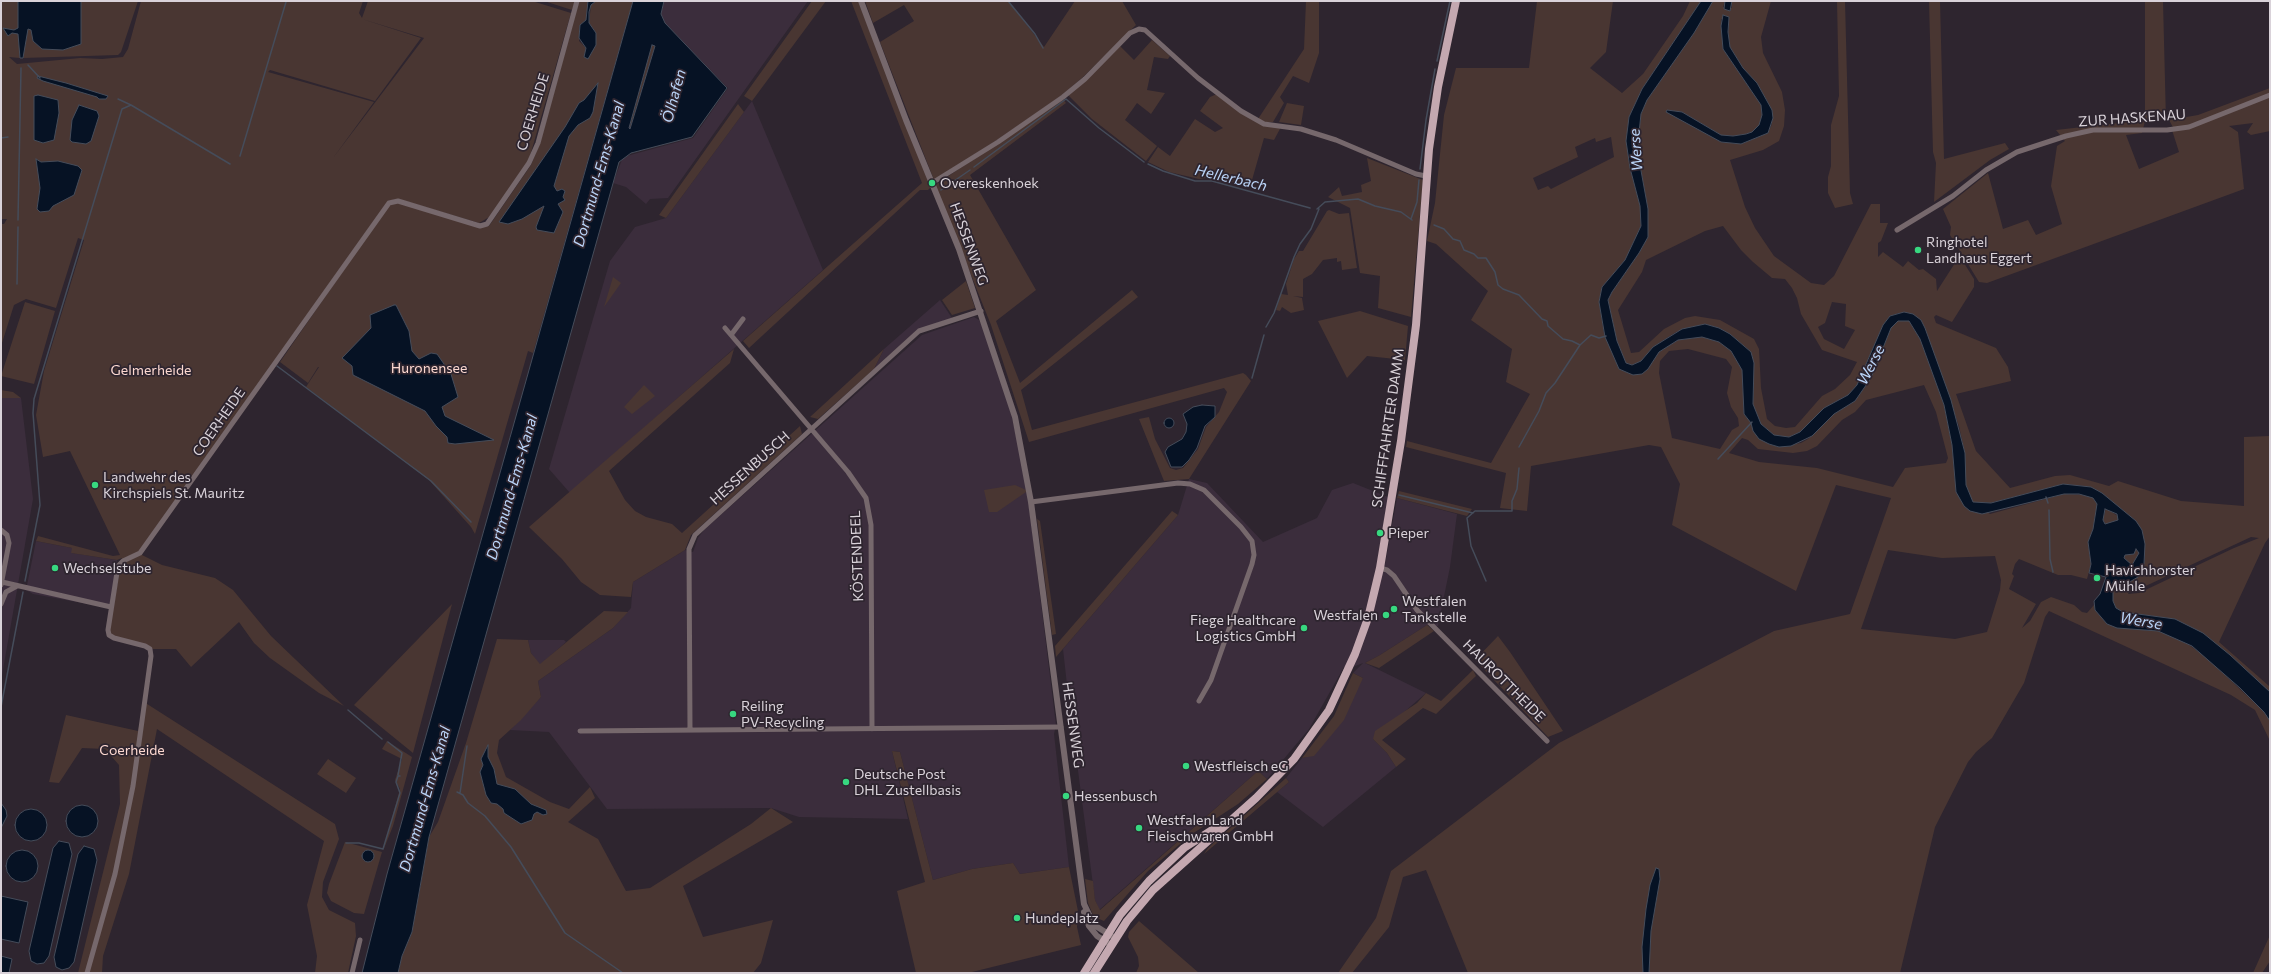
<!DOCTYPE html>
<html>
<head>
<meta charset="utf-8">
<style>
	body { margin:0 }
	#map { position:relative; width:2271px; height:974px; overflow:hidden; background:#2e252f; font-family:Commissioner,sans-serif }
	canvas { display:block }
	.frame { position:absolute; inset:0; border:2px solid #d9d2d9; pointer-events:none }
</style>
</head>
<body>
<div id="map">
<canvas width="2271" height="974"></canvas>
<div class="frame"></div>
</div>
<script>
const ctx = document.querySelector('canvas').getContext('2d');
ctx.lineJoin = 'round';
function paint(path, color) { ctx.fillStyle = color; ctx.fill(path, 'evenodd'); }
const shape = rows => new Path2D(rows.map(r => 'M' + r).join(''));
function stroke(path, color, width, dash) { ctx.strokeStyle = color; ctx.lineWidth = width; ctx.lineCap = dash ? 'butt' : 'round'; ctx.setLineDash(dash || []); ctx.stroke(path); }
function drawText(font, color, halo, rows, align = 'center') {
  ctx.font = font + ' Commissioner,sans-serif'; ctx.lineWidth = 3.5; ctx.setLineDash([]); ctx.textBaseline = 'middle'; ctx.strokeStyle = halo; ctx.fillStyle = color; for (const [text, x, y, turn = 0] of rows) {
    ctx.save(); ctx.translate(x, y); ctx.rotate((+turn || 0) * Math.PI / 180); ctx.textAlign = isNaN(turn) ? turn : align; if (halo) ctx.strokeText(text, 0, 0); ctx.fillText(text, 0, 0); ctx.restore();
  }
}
paint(shape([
	[664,1,808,1,668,198,650,199,646,204,626,187,613,183,623,157,693,138,728,88,665,23,661,14],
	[752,101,823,270,570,493,549,469,610,261,635,227,666,218],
	[940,300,952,318,917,330,874,369,884,349],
	[974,317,979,320,982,325,1008,401,1025,474,1056,725,1054,734,1069,867,1020,874,1013,863,972,869,933,880,900,752,892,751,908,819,799,817,771,808,607,809,549,732,510,730,541,697,538,681,613,628,631,608,633,582,685,550,693,552,698,538,704,530,922,335],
	[1,398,21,398,33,499,1,681],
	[1189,479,1207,483,1263,542,1317,518,1332,490,1353,483,1388,497,1378,556,1385,564,1397,498,1457,514,1450,567,1438,626,1427,625,1380,655,1365,663,1426,693,1373,739,1387,753,1396,767,1323,827,1277,792,1289,782,1286,778,1302,758,1314,755,1363,678,1353,673,1363,663,1350,668,1344,667,1309,729,1267,779,1258,771,1099,910,1095,900,1069,702,1077,701,1076,694,1068,694,1063,649,1178,515],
	[36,541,72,548,72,553,117,560,110,608,33,594,26,590],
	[528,640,564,640,566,642,540,665,531,653]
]), '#3b2d3c');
paint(shape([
	[1,1,18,1,20,58,9,57,17,64,80,58,102,59,123,57,128,49,141,1,363,1,359,13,362,18,368,1,532,1,571,13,528,163,491,216,479,223,398,199,388,201,138,553,162,565,215,578,233,590,271,636,344,706,319,693,270,658,254,643,239,622,191,667,176,649,153,649,145,644,114,637,109,632,122,558,117,560,71,553,72,548,36,541,38,536,113,556,120,555,70,451,43,457,36,415,44,371,84,240,78,238,56,308,26,299,14,305,1,346,1,224,4,224,7,219,1,219],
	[362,19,424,38,333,158,374,102,268,72,270,70,375,101,421,38],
	[81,1,138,1,121,52,118,55,23,58,26,23,31,30,33,41,42,49,80,43],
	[544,1,575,1,572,10],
	[579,1,588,1,586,20,580,25,579,41,586,48,584,57,589,57,596,43,596,33,589,23,591,5,596,1,633,1,533,353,528,351,475,534,471,527,429,480,306,387,319,367,318,367,308,383,280,362,390,203,394,201,483,227,489,226,531,165,540,143],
	[812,1,826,1,752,101,744,96],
	[851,1,858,1,931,187,928,190,920,190,749,348,743,341,922,183],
	[865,1,1008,1,1044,47,1075,1,1122,1,1136,25,1082,78,1061,96,997,140,934,180,880,42,914,21,904,5,873,23],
	[1306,1,1319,1,1319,53,1309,83,1293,76,1280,97,1284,103,1273,122,1265,122,1258,119,1304,49],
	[1537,1,1613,1,1606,52,1590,68,1622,93,1643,74,1683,16,1690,1,1701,1,1642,89,1629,117,1626,141,1630,168,1640,206,1641,226,1625,260,1602,287,1599,302,1604,334,1619,369,1650,365,1659,352,1678,340,1702,337,1719,342,1731,351,1742,370,1744,414,1769,444,1779,447,1801,443,1808,439,1834,414,1855,401,1871,378,1891,328,1898,321,1909,321,1920,339,1944,405,1952,445,1956,492,1990,514,2064,494,2086,495,2093,498,2097,504,2093,529,2088,542,2091,564,2087,579,2071,575,2058,575,2019,559,2015,564,2012,574,2014,576,2009,589,2036,604,2022,628,2030,621,2041,602,2051,597,2074,605,2082,612,2087,613,2094,605,2095,610,2107,624,2158,631,2182,640,2206,657,2264,712,2270,721,2270,741,2255,710,2231,695,2049,611,2045,617,2024,683,1992,738,1976,752,1968,762,1935,827,1900,973,1468,973,1426,870,1403,877,1389,927,1352,973,1338,973,1376,918,1391,871,1559,743,1774,631,1850,614,1891,498,1836,485,1796,591,1672,525,1680,484,1661,447,1649,445,1531,466,1527,511,1500,508,1506,473,1406,447,1407,441,1491,463,1530,394,1506,382,1512,349,1471,320,1488,291,1436,244,1427,241,1435,203,1444,115,1456,68,1529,68],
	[1611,137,1614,157,1551,189,1548,186,1538,190,1533,178,1578,157,1575,147,1595,138,1596,142],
	[1688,349,1726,359,1732,367,1727,393,1731,407,1738,418,1739,426,1732,430,1720,449,1672,438,1659,373,1660,361,1669,351],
	[1924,385,1936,412,1948,458,1946,463,1905,468,1893,487,1817,468,1759,462,1729,453,1742,438,1748,440,1758,449,1793,453,1807,451,1817,446,1842,420,1855,412,1866,400],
	[1888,550,1942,558,1995,556,2001,580,2000,590,1987,632,1955,639,1861,629],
	[1713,1,1725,1,1723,7,1732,8,1732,1,1771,1,1761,37,1763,53,1782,92,1785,110,1784,126,1779,141,1763,150,1730,160,1745,207,1755,228,1774,256,1811,283,1824,285,1834,276,1871,204,1880,204,1880,223,1888,223,1881,241,1878,243,1878,257,1883,252,1903,267,1908,261,1919,270,1923,269,1936,279,1937,291,1955,263,1958,260,1964,263,1974,279,1974,287,1952,322,1936,315,1934,317,1936,323,1996,348,2008,367,2011,381,1956,394,1976,451,2010,488,2055,476,2070,475,2109,486,2118,481,2181,501,2244,506,2244,437,2270,436,2270,536,2265,543,2219,642,2269,686,2270,692,2230,655,2175,619,2123,612,2116,608,2113,601,2113,582,2128,583,2138,577,2144,564,2145,544,2136,521,2099,491,2085,486,2063,484,1990,503,1973,502,1969,496,1965,481,1965,453,1959,426,1921,320,1899,313,1890,316,1883,325,1857,385,1848,395,1824,408,1800,432,1789,437,1774,435,1761,424,1753,405,1754,363,1749,350,1730,334,1719,328,1705,324,1676,332,1653,347,1641,361,1632,365,1626,363,1617,341,1608,300,1612,292,1639,253,1648,237,1648,209,1640,165,1638,142,1641,114,1647,100,1694,33],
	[1721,19,1729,19,1728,32,1730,47,1743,68,1757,83,1770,106,1772,124,1768,133,1741,144,1721,142,1666,110,1682,112,1721,135,1734,136,1746,134,1752,132,1759,125,1762,115,1761,105,1723,49],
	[1723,226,1741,250,1753,262,1772,278,1785,279,1792,288,1797,298,1801,314,1822,350,1857,362,1850,375,1835,389,1822,396,1795,427,1786,428,1775,426,1767,419,1761,388,1759,349,1754,339,1720,320,1695,316,1685,318,1664,329,1639,352,1631,353,1618,310,1642,272,1646,260,1705,231],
	[1832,302,1846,304,1845,326,1855,330,1844,349,1824,339,1818,327,1825,323],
	[2251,537,2259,538,2234,548,2139,593,2128,594,2129,592,2137,590],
	[1837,1,1845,1,1850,193,1853,204,1835,208,1828,193,1828,177,1831,166,1831,125,1839,96],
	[1929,1,1940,1,1944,159,2005,143,2009,149,1990,160,1934,202,1936,163,1933,152],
	[2145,1,2163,1,2166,121,2154,118,2145,121,2142,133,2126,135,2139,169,2179,152,2172,130,2175,131,2169,120,2198,115,2270,88,2270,131,2251,135,2247,132,2253,123,2229,126,2238,132,2244,189,1987,283,1979,282,1950,235,1951,227,1943,209,1988,173,2003,229,2028,220,2036,235,2062,224,2051,186,2057,146,2065,141,2056,130,2145,120],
	[1152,40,1170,56,1168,59,1154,57,1147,90,1165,93,1151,114,1137,103,1125,120,1157,146,1146,161,1092,119,1068,95,1120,46,1134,60],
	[652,45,655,46,630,129,629,128],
	[1217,94,1263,125,1281,127,1274,140,1264,138,1250,187,1213,177,1199,179,1169,172,1148,162,1158,147,1170,156,1195,119,1215,132,1223,128,1200,111,1210,97],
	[1063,99,1066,103,970,175,1036,290,996,321,1020,383,1132,290,1138,297,1021,390,1032,430,1243,373,1246,375,1251,381,1189,479,1164,481,1139,419,1149,417,1155,439,1170,468,1176,470,1183,468,1198,449,1206,427,1219,412,1227,392,1224,388,1029,442,991,325,935,185],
	[1287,103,1304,106,1301,125,1279,122],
	[738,104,744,112,666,218,659,215],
	[1367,158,1423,180,1411,317,1378,308,1380,276,1360,273,1350,208,1328,197,1339,187,1342,196,1362,192,1361,185,1371,181],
	[1329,210,1339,214,1349,213,1357,268,1342,270,1341,261,1337,262,1337,258,1323,260,1312,274,1303,279,1303,297,1293,296,1302,298,1304,310,1291,313,1282,307,1280,311,1276,310,1281,294,1288,295,1286,284,1294,259,1299,251,1303,251,1327,211],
	[613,277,621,283,604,307],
	[966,281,975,308,952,315,942,300],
	[25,302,55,311,34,384,1,376],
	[1360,311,1408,326,1405,360,1367,356,1347,378,1318,321],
	[734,349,730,363,609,471,625,500,635,511,646,517,672,524,682,533,800,426,802,434,691,535,685,550,633,582,631,597,600,595,581,582,562,559,529,527],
	[884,349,874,369,818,419,810,417],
	[644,385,655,396,632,414,624,407],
	[1,390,13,392,21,398,1,398],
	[1015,485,1026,490,1026,492,997,512,989,512,984,490],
	[1399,491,1472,509,1467,516,1397,498],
	[2106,508,2119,517,2118,520,2107,525,2103,520],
	[1172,511,1178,515,1056,657,1055,646],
	[1037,519,1040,521,1056,634,1052,635],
	[2136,549,2139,553,2132,565,2124,558,2125,555,2131,554],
	[452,604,413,753,354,705],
	[604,611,628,612,613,628,538,681,541,697,521,720,499,740,497,753,506,777,550,802,569,809,590,787,595,798,568,822,598,839,626,891,650,888,751,824,771,808,793,822,683,886,703,937,773,920,761,963,753,973,398,973,402,956,412,932,429,837,438,822,466,743,497,639,528,640,531,653,540,664],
	[1427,625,1434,631,1379,668,1365,663,1380,655],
	[1498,636,1510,652,1563,731,1548,737,1475,660],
	[1473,670,1476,676,1436,714,1423,708,1382,740,1406,759,1396,767,1387,753,1373,739,1375,731,1417,703,1426,693,1441,701],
	[1353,673,1363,678,1344,720,1314,756,1302,758,1334,716],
	[144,702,335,824,339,839,323,882,322,897,329,910,355,923,356,936,348,973,315,973,317,956,307,905,324,841,157,729,129,874,103,956,102,973,78,973,120,804,119,765,105,749,82,748,59,783,49,782,66,715,138,731],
	[387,741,412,757,393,826,383,851,400,789,395,780,402,759,382,749],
	[892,751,900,752,933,880,972,869,1013,863,1020,874,1069,867,1078,911,1077,927,1081,945,968,973,916,973,897,891,925,882],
	[328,759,356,778,346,793,317,774],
	[1258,771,1267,779,1238,804,1192,834,1148,871,1104,921,1094,917,1088,903,1085,879,1093,881,1095,900,1100,910],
	[1286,778,1289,782,1204,854,1208,848],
	[345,842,382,852,364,914,354,913,331,901,327,893,329,884],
	[1139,921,1199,973,1136,973,1139,966,1138,957,1128,937,1129,932],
	[2270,935,2270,961,2262,973,2253,973]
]), '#493632');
const water = shape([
	[18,1,81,1,81,44,63,50,42,49,33,41,31,30,28,29,23,58,20,58,18,34,12,33,8,36,3,28,14,30,18,28,18,1],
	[588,1,596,1,591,5,589,12,589,23,596,33,596,45,588,59,584,57,586,48,579,38,580,25,586,20,588,1],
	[633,1,664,1,661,14,665,23,727,88,692,137,631,153,619,162,429,837,412,932,402,956,398,973,362,973,387,874,633,1],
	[652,45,655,46,630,129,629,128,652,45],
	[1701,1,1713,1,1694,33,1647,100,1641,114,1638,142,1640,165,1648,209,1648,237,1639,253,1612,292,1608,300,1617,341,1626,363,1632,365,1641,361,1653,347,1682,329,1705,324,1719,328,1730,334,1751,352,1754,363,1753,404,1761,424,1774,435,1789,437,1800,432,1824,408,1848,395,1857,385,1883,325,1890,316,1904,312,1913,314,1921,320,1925,328,1951,400,1965,453,1966,485,1973,502,1991,503,2063,484,2091,487,2102,493,2136,521,2142,530,2145,544,2144,564,2138,577,2128,583,2113,582,2113,601,2116,608,2123,612,2175,619,2203,633,2230,655,2270,692,2270,721,2264,712,2240,688,2192,646,2158,631,2117,628,2107,624,2095,610,2094,601,2100,594,2106,577,2089,573,2091,564,2088,542,2093,529,2097,504,2093,498,2079,494,2064,494,1982,514,1970,511,1964,506,1956,492,1952,445,1944,405,1920,339,1909,321,1898,321,1891,328,1871,378,1855,401,1834,414,1812,436,1791,446,1779,447,1769,444,1759,439,1753,431,1751,423,1744,414,1742,370,1731,351,1719,342,1702,337,1678,340,1659,352,1648,369,1642,374,1633,375,1619,369,1605,337,1599,302,1602,287,1625,260,1641,226,1640,206,1630,168,1626,141,1629,117,1642,89,1701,1],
	[2105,509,2117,514,2118,520,2105,524,2103,520,2105,509],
	[2136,549,2139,553,2132,565,2124,558,2125,555,2134,554,2136,549],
	[1725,1,1732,1,1730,11,1724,9,1725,1],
	[1723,15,1729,17,1728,32,1730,47,1743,68,1757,83,1772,110,1773,118,1768,133,1741,144,1721,142,1666,112,1667,110,1682,112,1721,135,1733,136,1746,134,1752,132,1759,125,1762,115,1761,105,1723,49,1721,26,1723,15],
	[38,76,66,83,108,96,106,99,99,99,97,97,43,81,37,78,38,76],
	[598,83,593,112,590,118,578,125,569,136,554,186,557,191,562,189,565,191,563,197,565,200,558,204,563,212,554,233,537,230,536,227,544,206,522,219,508,224,499,222,565,127,579,103,584,100,598,83],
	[38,95,58,100,59,113,54,140,43,143,34,140,34,96,38,95],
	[79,105,97,111,99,116,91,141,86,144,72,142,70,140,72,120,79,105],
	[36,159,41,162,58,161,78,166,82,170,74,195,53,206,49,211,40,212,37,209,40,188,36,159],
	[394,305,396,305,409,331,412,351,419,359,431,353,437,354,451,374,458,397,442,407,445,416,494,440,455,444,448,443,447,437,436,426,425,411,353,375,352,366,342,358,371,328,370,315,394,305],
	[1202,405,1215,406,1215,417,1205,426,1197,448,1189,460,1182,467,1171,467,1165,452,1168,447,1182,439,1186,432,1187,424,1183,414,1193,407,1202,405],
	'1164 423a5 5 0 1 1 10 0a5 5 0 1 1-10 0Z',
	[488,745,488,757,494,769,497,784,515,789,531,804,546,810,547,814,543,815,537,812,534,814,532,820,521,824,504,813,503,809,497,804,491,803,486,795,480,772,483,765,481,759,488,745],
	[1,803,6,810,7,816,1,828,1,803],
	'66 821a16 16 0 1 1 32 0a16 16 0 1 1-32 0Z',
	'15 825a16 16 0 1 1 32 0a16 16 0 1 1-32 0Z',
	[59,841,69,843,72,854,49,956,44,963,37,964,31,961,29,951,53,848,59,841],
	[84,846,94,849,97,860,74,962,69,968,62,970,56,967,54,957,78,854,84,846],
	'6 866a16 16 0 1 1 32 0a16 16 0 1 1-32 0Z',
	'362 856a6 6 0 1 1 12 0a6 6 0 1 1-12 0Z',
	[1656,868,1659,869,1660,879,1651,931,1649,973,1643,973,1642,947,1646,909,1650,885,1656,868],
	[1,896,28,902,19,943,1,939,1,896],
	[1,956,12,959,9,973,1,973,1,956]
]);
paint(water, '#061224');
stroke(water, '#454c5a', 1);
stroke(shape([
	[1008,1,1035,34,1043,48],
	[1437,61,1450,1],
	[28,65,40,78],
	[118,99,131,105],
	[1,138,8,137],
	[240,156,286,2],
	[1148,164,1163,171,1195,181,1212,181,1310,208],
	[974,167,1066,99,1099,128,1144,162],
	[1420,169,1426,120,1435,69],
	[941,190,970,170],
	[1317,209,1325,202,1358,199,1375,206,1401,212,1412,220],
	[1411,219,1417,202,1419,180],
	[18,220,21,68],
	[1434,225,1444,229,1453,239,1460,241,1464,250,1474,254,1478,258,1486,258,1495,272,1498,285,1503,289,1519,295,1542,319,1547,321,1548,326,1563,339,1572,341,1580,345],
	[17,284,18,227],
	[1266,327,1274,313,1294,257,1300,244,1311,229,1319,209],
	[277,366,431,481,471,522],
	[1252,378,1264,335],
	[1519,447,1539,411,1546,393,1555,383,1580,345,1591,335,1599,338,1606,336],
	[1718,459,1752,422],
	[1399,495,1473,513],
	[2046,497,2048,503],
	[2049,510,2050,559,2053,572],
	[25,581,40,505,33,413,34,399,122,109,131,105,230,164],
	[1486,581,1471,546,1467,518,1475,511,1512,511,1512,501,1517,489,1519,468],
	[1,707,23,592],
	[348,710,382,739],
	[388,742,402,753,398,775],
	[457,792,463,795,468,803,485,816,511,847,565,933,623,973],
	[460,793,467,746],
	[346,843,359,843,383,849,400,793,396,782,398,776,400,776]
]), '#454c5a', 1.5);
stroke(shape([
	[932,183,998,142,1063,97,1085,79,1130,33,1139,29,1145,30,1198,78,1241,111,1264,124,1301,129,1336,140,1416,174,1426,176],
	[1897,230,1953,196,1986,170,2017,152,2066,136,2093,130,2167,130,2189,127,2270,95],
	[725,328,848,472,866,498,871,525,872,729],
	[731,335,743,319],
	[1031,502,1178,483,1190,484,1204,490,1241,527,1252,541,1254,555,1252,564,1211,680,1199,701],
	[1,530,7,535,9,543,1,585],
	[1380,568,1387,570,1394,576,1417,610,1547,741],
	[2,582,111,607],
	[1,604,6,592,17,586],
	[690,730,689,549,695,535,919,331,981,311],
	[580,731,1061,727],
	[87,973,115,874,133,786,151,656,150,649,145,646,114,638,109,635,108,630,118,566,123,561,140,553,389,203,398,201,480,226,487,224,529,163,538,143,577,1],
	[352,973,360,940]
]), '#76686c', 5);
stroke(shape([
	[861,1,906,120,959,249,1015,417,1031,502,1084,904,1094,925,1115,938],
	[1084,912,1089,926,1097,936,1108,943]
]), '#76686c', 6);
stroke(shape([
	[1084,973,1120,915,1149,881,1184,848,1215,828],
	[1094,973,1127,921,1153,890,1256,798,1294,759,1329,710,1355,654,1368,618,1380,568,1401,441,1416,325,1429,149,1438,87,1456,1]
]), '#c4a8b0', 8);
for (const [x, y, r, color] of [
	[932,183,4,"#37d880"],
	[1918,250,4,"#37d880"],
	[95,485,4,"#37d880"],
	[1380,533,4,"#37d880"],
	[55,568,4,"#37d880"],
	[2097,578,4,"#37d880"],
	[1394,609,4,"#37d880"],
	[1386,615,4,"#37d880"],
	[1304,628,4,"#37d880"],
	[733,714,4,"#37d880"],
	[1186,766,4,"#37d880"],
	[846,782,4,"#37d880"],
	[1066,796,4,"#37d880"],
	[1139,828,4,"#37d880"],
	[1017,918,4,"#37d880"]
]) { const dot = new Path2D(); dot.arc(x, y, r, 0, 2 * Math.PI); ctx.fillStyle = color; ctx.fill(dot); stroke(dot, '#2e252f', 1.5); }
drawText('14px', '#d9d2d9', '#2e252f', [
	["COERHEIDE",533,112,-73],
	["ZUR HASKENAU",2132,118,-4],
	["HESSENWEG",969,244,70],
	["COERHEIDE",219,422,-55],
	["SCHIFFFAHRTER DAMM",1388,428,-82],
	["HESSENBUSCH",750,468,-42],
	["KÖSTENDEEL",857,556,-92],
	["HAUROTTHEIDE",1504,681,45],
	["HESSENWEG",1073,725,82]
]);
drawText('14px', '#d9d2d9', '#2e252f', [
	["Overeskenhoek",940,183],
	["Ringhotel",1926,242],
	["Landhaus Eggert",1926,258],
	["Landwehr des",103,477],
	["Kirchspiels St. Mauritz",103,493],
	["Pieper",1388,533],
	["Wechselstube",63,568],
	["Havichhorster",2105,570],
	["Mühle",2105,586],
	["Westfalen",1402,601],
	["Tankstelle",1402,617],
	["Westfalen",1378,615,"right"],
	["Fiege Healthcare",1296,620,"right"],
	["Logistics GmbH",1296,636,"right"],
	["Reiling",741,706],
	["PV-Recycling",741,722],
	["Westfleisch eG",1194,766],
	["Deutsche Post",854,774],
	["DHL Zustellbasis",854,790],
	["Hessenbusch",1074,796],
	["WestfalenLand",1147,820],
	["Fleischwaren GmbH",1147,836],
	["Hundeplatz",1025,918]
], 'left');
drawText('14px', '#fcd8d0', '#2e252f', [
	["Huronensee",429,368],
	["Gelmerheide",151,370],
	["Coerheide",132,750]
]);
drawText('italic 15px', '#bbd5f9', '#2e252f', [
	["Ölhafen",674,96,-75],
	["Werse",1636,150,-94],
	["Dortmund-Ems-Kanal",599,174,-74],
	["Hellerbach",1231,178,13],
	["Werse",1871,365,-63],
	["Dortmund-Ems-Kanal",512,487,-74],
	["Werse",2141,621,10],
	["Dortmund-Ems-Kanal",425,799,-74]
]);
</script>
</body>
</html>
